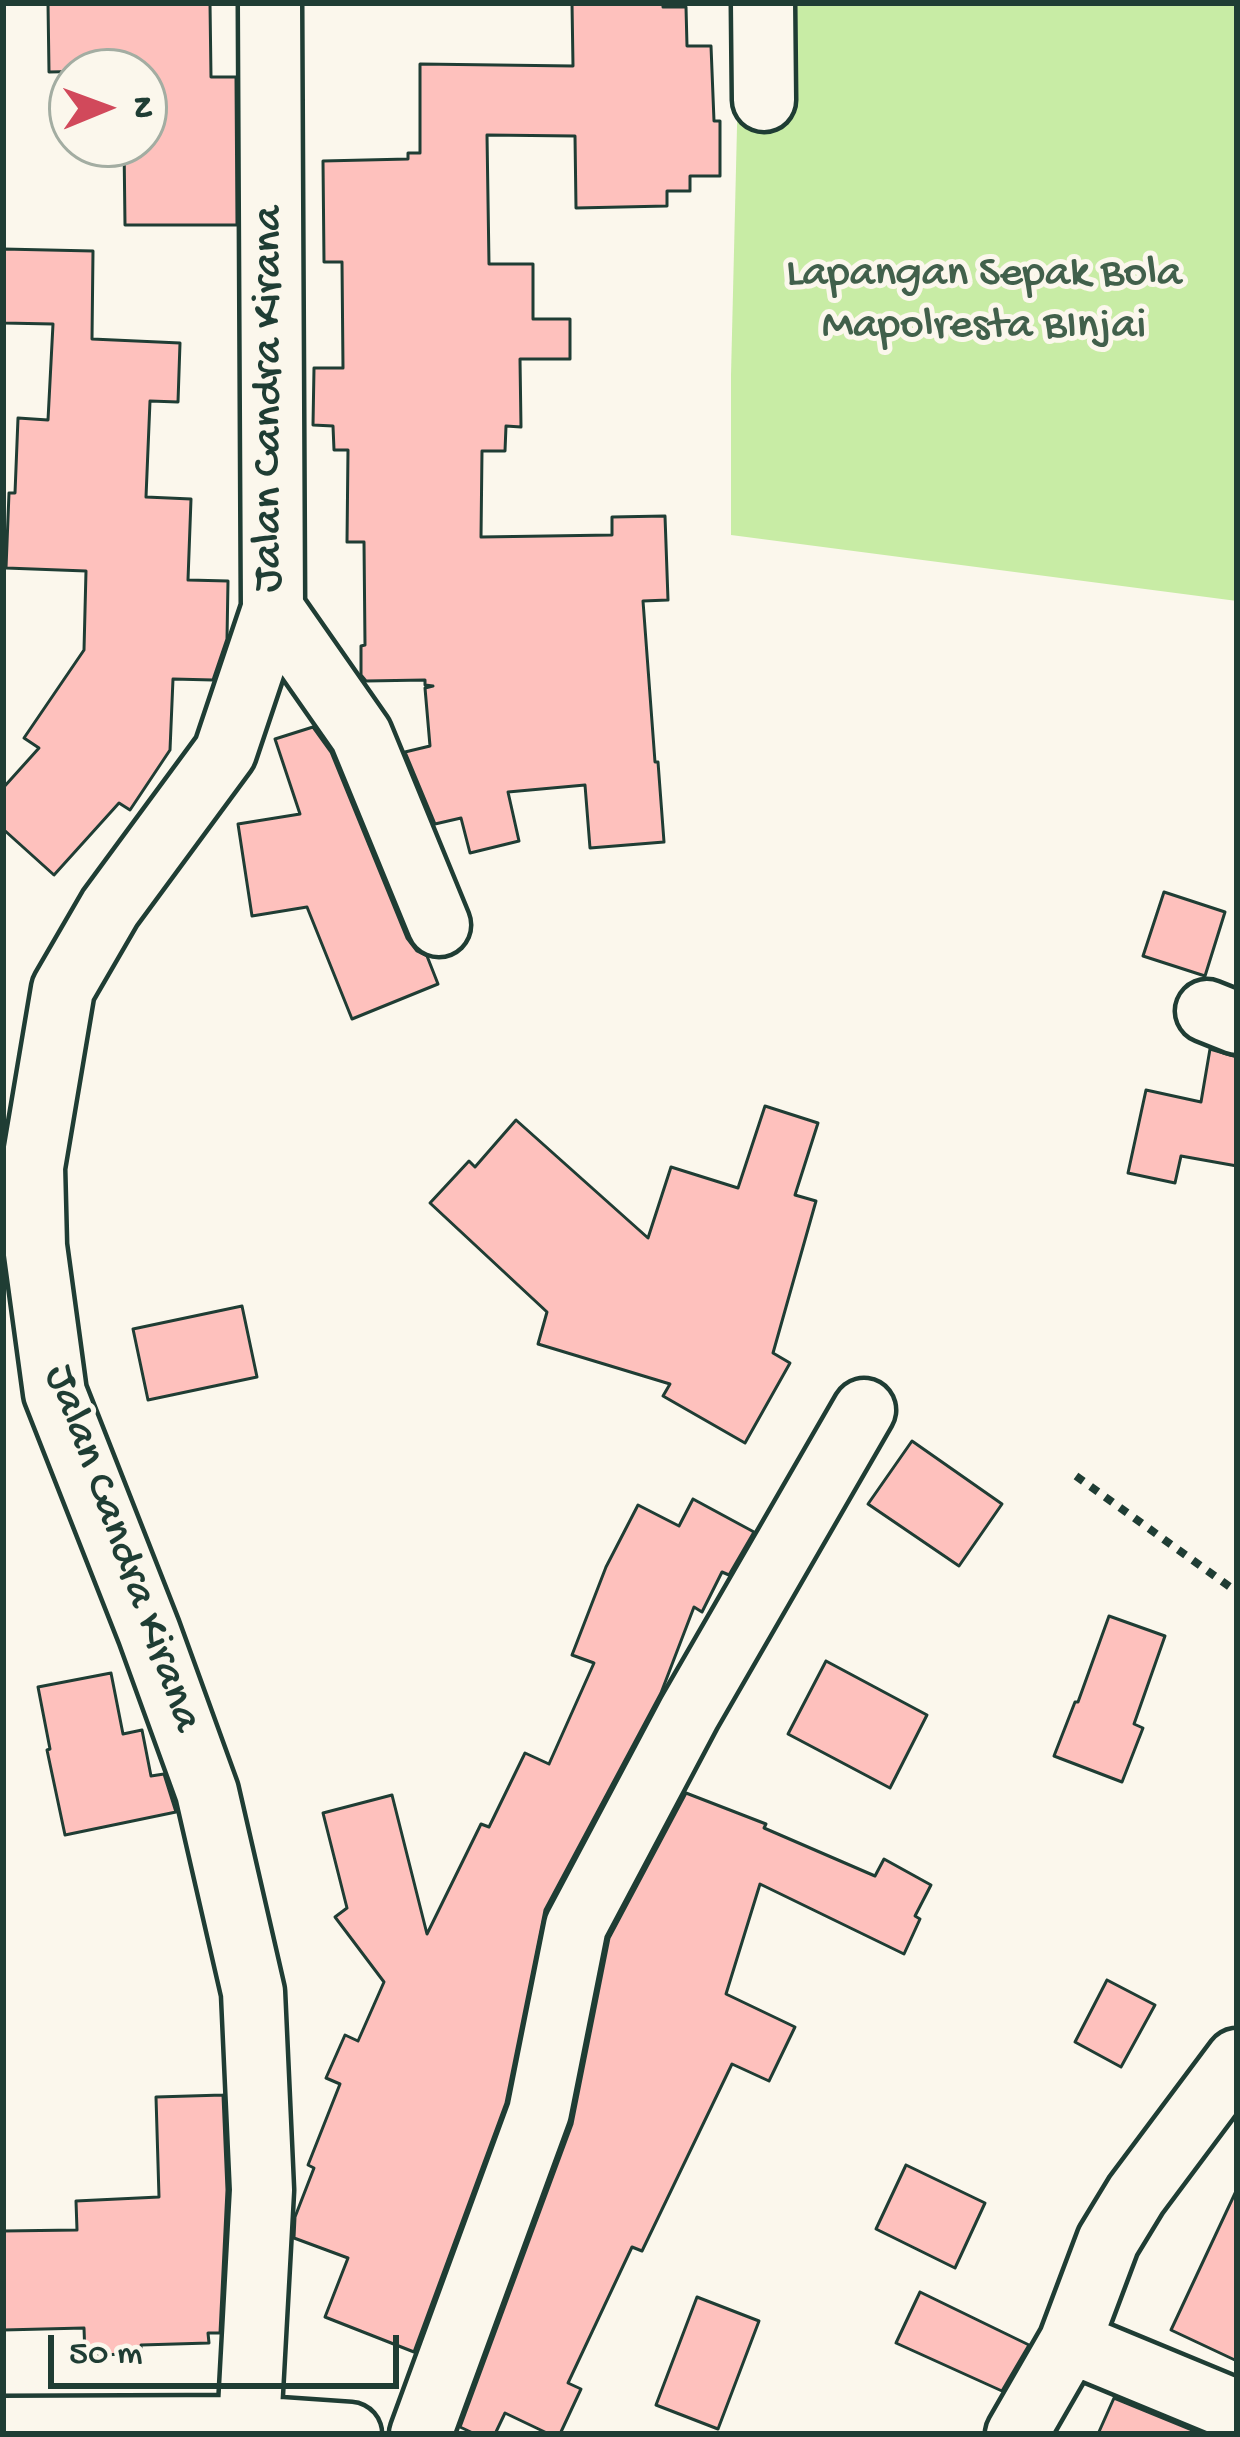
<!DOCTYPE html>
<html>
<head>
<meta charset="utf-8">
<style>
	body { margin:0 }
	#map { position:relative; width:1240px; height:2437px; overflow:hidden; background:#fbf7ec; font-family:"Gochi Hand",sans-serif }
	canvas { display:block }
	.frame { position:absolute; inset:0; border:6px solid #1f3d34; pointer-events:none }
	.north { position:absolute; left:48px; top:48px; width:120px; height:120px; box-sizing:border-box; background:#fbf7ec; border:3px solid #a3ada2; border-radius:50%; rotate:89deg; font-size:33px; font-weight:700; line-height:48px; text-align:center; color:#1f3d34 }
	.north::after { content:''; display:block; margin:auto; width:42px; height:54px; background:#d1495b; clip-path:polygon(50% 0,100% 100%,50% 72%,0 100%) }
	.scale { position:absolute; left:48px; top:2335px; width:351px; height:54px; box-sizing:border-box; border:6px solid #1f3d34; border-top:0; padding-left:15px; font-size:36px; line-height:42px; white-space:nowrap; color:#1f3d34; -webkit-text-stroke:9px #fbf7ec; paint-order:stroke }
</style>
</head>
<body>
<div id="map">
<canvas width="1240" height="2437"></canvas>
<div class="frame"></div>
<div class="north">N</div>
<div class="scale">50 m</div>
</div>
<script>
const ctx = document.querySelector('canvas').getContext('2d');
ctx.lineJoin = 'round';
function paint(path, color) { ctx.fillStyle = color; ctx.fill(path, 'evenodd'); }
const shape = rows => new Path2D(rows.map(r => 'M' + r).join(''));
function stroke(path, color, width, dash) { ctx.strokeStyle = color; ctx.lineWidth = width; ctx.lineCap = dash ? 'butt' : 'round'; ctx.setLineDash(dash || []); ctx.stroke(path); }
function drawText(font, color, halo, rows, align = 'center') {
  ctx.font = font + ' "Gochi Hand",sans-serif'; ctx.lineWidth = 10; ctx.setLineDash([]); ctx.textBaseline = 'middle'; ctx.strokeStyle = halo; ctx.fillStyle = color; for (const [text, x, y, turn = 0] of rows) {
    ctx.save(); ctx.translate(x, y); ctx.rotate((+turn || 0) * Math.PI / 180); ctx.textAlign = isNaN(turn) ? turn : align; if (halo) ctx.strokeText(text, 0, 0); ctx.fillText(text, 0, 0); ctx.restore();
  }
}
paint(shape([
	[740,3,1237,3,1237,601,731,535,731,375]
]), '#c8eca5');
const building = shape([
	[48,3,210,3,211,77,236,77,237,225,125,225,124,144,144,144,144,70,49,72,48,3],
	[572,3,663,3,663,7,686,7,687,46,711,46,714,121,720,121,720,176,690,176,690,191,667,191,667,206,576,208,575,136,487,135,489,264,533,264,533,319,570,319,570,359,520,359,521,427,506,426,505,451,482,451,481,537,612,535,612,517,665,516,668,600,643,601,655,762,658,762,664,842,590,848,585,785,508,792,519,841,470,853,461,818,435,824,405,752,430,746,425,688,433,686,425,685,425,680,366,681,361,675,361,646,365,645,364,542,347,542,348,450,334,450,333,426,313,425,314,368,343,368,342,262,324,262,323,161,408,159,408,153,420,153,420,64,573,66,572,3],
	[3,249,93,251,92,339,180,343,178,402,150,401,146,497,191,499,188,580,228,581,227,639,213,680,173,679,170,750,130,810,119,803,54,875,3,829,3,788,39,748,24,738,84,650,86,571,6,568,9,493,15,493,18,418,48,420,53,324,3,323,3,249],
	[313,727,331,752,407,938,417,951,427,956,438,984,352,1019,307,907,252,916,238,824,300,814,275,739,313,727],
	[1164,892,1225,912,1205,976,1143,956,1164,892],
	[1210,1049,1237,1057,1237,1166,1181,1156,1175,1183,1128,1173,1146,1090,1201,1102,1210,1049],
	[765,1106,818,1123,795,1195,816,1201,773,1353,790,1363,745,1443,663,1396,670,1384,538,1344,547,1312,430,1203,469,1161,475,1167,516,1120,648,1238,671,1167,738,1188,765,1106],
	[242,1306,257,1377,148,1400,133,1329,242,1306],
	[912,1441,1002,1504,959,1566,868,1504,912,1441],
	[693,1499,754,1532,729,1575,722,1572,702,1612,694,1607,661,1693,545,1910,506,2103,414,2352,325,2317,348,2258,294,2238,295,2217,314,2168,308,2165,340,2084,326,2078,345,2035,358,2041,384,1982,335,1917,347,1908,323,1813,392,1795,427,1934,481,1824,489,1827,525,1753,549,1764,594,1663,572,1655,606,1567,638,1505,679,1526,693,1499],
	[1109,1616,1165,1636,1134,1724,1143,1728,1122,1782,1054,1756,1075,1702,1078,1702,1109,1616],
	[826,1661,927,1715,890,1788,788,1734,826,1661],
	[111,1673,123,1734,142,1730,151,1776,164,1774,176,1812,65,1835,47,1750,50,1749,38,1687,111,1673],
	[686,1793,766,1824,764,1828,875,1876,884,1859,931,1885,915,1916,920,1919,904,1954,760,1884,726,1994,795,2027,769,2081,732,2064,642,2251,632,2247,568,2383,581,2389,560,2434,549,2434,505,2413,495,2434,475,2434,460,2427,572,2124,609,1938,686,1793],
	[1107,1980,1155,2005,1121,2067,1075,2042,1107,1980],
	[223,2095,227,2190,220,2333,208,2333,209,2343,141,2345,141,2353,85,2356,84,2328,3,2330,3,2231,77,2230,76,2201,159,2197,156,2097,223,2095],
	[906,2165,985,2203,955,2268,876,2229,906,2165],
	[1237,2189,1237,2361,1171,2330,1237,2189],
	[920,2292,1029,2345,1002,2391,896,2343,920,2292],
	[697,2297,759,2321,718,2429,656,2405,697,2297],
	[1114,2398,1202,2434,1098,2434,1114,2398]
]);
paint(building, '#fec1bd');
stroke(building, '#1f3d34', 3);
const minor = shape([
	[763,3,764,100],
	[273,609,361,735,439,925],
	[1207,1011,1237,1023],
	[1070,2342,1237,2411],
	[249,2427,262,2190,253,1992,207,1792,149,1632,55,1393,35,1246,33,1167,63,989,110,908,225,752,273,609,270,3],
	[3,2428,249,2427,350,2434],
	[421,2434,539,2112,576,1926,689,1713,864,1410],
	[1017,2434,1070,2342,1108,2241,1136,2195,1237,2060]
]);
stroke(minor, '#1f3d34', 69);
stroke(shape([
	[1076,1476,1237,1592]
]), '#1f3d34', 8, [9, 9]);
stroke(minor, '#fbf7ec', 60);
drawText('45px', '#41604b', '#fbf7ec', [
	["Lapangan Sepak Bola",984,276],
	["Mapolresta BInjai",984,328]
]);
drawText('45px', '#1f3d34', '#fbf7ec', [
	["Jalan Candra Kirana",271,399,-90],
	["Jalan Candra Kirana",120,1549,70]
]);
</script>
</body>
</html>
